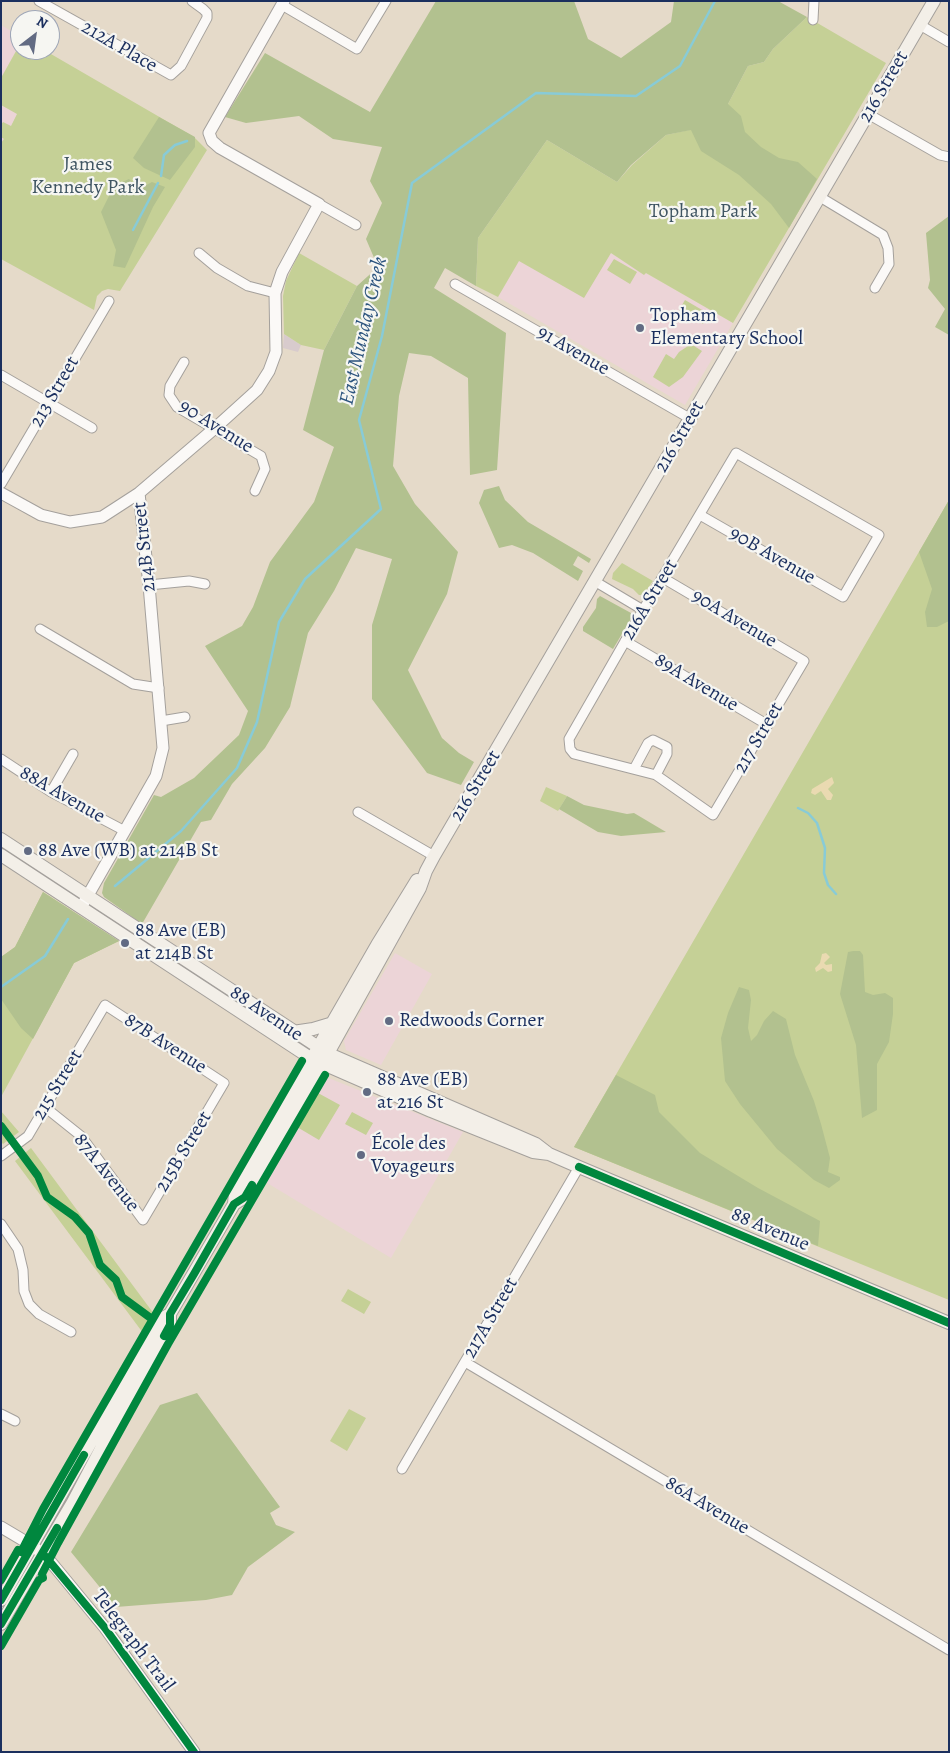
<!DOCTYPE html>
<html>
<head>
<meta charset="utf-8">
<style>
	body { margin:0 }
	#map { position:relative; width:950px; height:1753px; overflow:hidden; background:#e5dac9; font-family:Alegreya,serif }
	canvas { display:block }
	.frame { position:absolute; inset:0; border:2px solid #1b2f5e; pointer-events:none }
	.north { position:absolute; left:10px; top:10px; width:50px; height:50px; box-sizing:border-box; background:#f6f6f2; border:1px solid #9ea6b7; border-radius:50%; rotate:30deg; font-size:14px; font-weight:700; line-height:20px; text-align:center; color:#1b2f5e }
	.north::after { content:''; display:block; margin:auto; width:18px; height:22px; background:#626b83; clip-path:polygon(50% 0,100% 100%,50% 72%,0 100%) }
</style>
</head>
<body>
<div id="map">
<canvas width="950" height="1753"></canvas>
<div class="frame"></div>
<div class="north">N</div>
</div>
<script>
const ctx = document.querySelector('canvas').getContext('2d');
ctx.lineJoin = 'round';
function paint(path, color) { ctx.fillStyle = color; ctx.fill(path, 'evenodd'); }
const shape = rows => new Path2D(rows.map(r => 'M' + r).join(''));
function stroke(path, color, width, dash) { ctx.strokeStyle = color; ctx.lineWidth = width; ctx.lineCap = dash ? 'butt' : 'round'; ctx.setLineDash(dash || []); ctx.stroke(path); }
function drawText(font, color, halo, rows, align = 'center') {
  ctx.font = font + ' Alegreya,serif'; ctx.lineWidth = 4.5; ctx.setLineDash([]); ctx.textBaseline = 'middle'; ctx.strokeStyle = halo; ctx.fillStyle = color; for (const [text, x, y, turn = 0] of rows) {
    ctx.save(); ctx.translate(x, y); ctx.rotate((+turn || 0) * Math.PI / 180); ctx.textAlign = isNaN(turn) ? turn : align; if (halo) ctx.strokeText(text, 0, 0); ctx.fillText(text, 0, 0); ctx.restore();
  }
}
paint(shape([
	[1,25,20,36,20,44,1,78],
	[1,105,18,114,1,143],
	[610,253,733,323,685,405,498,297,519,260],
	[395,953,432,974,381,1065,346,1050,344,1041],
	[321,1075,463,1132,391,1258,259,1178]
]), '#ecd4d7');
paint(shape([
	[284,334,301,345,298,352,283,348]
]), '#d8cbcd');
paint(shape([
	[807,17,886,63,733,323,646,273,644,275,611,253,584,298,519,261,498,297,476,286,478,238,547,140,617,182,632,165,666,135,707,126,728,104,748,66,764,62,773,49],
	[20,44,20,50,44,50,194,137,207,150,120,291,108,289,102,291,97,296,94,310,1,259,1,143,4,139,1,137,1,125,3,122,11,126,17,114,1,105,1,78],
	[299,253,357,286,324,350,301,345,284,334,283,296,286,281],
	[614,259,637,272,630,284,607,270],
	[685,300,709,314,703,324,679,310],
	[691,344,702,351,683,377,669,387,653,377,666,354,674,359,679,352],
	[949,500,949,1300,574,1147],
	[622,563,653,581,643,595,639,595,633,589,612,579,613,573],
	[546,787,567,796,558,811,540,801],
	[43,892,119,941,74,963,1,1097,1,957,15,947],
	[318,1093,340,1105,319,1140,297,1127],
	[1,1111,19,1132,3,1144,1,1142],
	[352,1112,373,1123,366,1135,345,1124],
	[31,1148,157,1318,146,1337,15,1161],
	[348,1289,371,1302,364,1314,341,1301],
	[349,1409,366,1418,347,1451,330,1441]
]), '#c5d096');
paint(shape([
	[436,1,574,1,588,39,621,58,671,22,674,1,778,1,807,17,773,49,764,62,748,66,728,104,741,116,745,132,761,147,779,158,798,162,817,179,789,228,771,204,739,175,701,151,691,130,666,135,631,165,617,182,547,140,478,238,476,286,445,268,434,288,506,333,497,470,470,475,468,378,431,356,409,353,399,396,393,466,415,504,458,552,447,594,408,670,442,738,459,753,474,762,461,785,427,773,372,699,372,625,392,559,356,548,334,591,308,633,290,707,265,748,232,784,211,820,201,822,142,924,104,897,102,893,104,883,154,795,161,797,194,778,239,735,248,711,205,646,242,626,253,607,270,562,314,502,334,447,303,430,324,350,357,286,378,267,366,239,382,203,370,181,382,147,333,139,299,116,246,123,225,117,265,53,370,112],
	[159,117,195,137,195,147,170,180,144,168,133,158],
	[129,179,139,189,152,182,165,187,153,207,125,268,113,266,116,250,101,212,114,186],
	[949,216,949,335,935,327,945,309,928,288,930,280,926,233],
	[499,486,505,500,528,522,591,559,589,563,578,556,573,565,583,571,578,581,533,553,512,545,499,548,479,503,484,490],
	[949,500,949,621,937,627,927,627,925,612,932,589,919,552],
	[600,596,631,613,632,617,613,649,583,631,583,627,596,608,597,599],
	[567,796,584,805,627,814,634,813,666,832,621,836,598,832,559,809],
	[43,892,119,941,74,963,33,1039,21,1028,1,999,1,957,15,947],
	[853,951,860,951,863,955,865,992,873,995,885,993,893,998,893,1014,889,1042,877,1064,877,1110,862,1118,856,1045,840,994,848,952],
	[739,987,749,990,751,1000,748,1028,751,1041,757,1035,764,1021,773,1011,786,1019,795,1055,814,1101,821,1124,830,1158,828,1172,840,1177,840,1180,829,1188,814,1180,777,1149,740,1104,725,1081,721,1038,728,1013],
	[616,1075,655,1095,659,1112,700,1153,758,1188,820,1221,818,1246,574,1147],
	[197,1393,280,1507,270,1513,276,1525,295,1532,248,1567,232,1595,206,1600,116,1607,71,1552,160,1405]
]), '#b2c18f');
paint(shape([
	[832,777,834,783,828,789,833,795,831,800,827,800,821,791,815,795,811,793,812,789],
	[826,953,830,957,824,963,826,965,832,964,832,971,828,972,823,968,816,972,815,968,820,963,822,954]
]), '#eadab1');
stroke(shape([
	[161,176,164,155,175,145,187,141],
	[133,230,158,183],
	[798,808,808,813,817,823,825,848,824,873,828,885,836,894],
	[115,886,181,831,237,768,257,722,279,622,305,579,381,509,359,420,382,336,412,183,536,93,636,96,680,66,715,1],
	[1,987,45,956,68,919]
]), '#88cbd7', 2.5);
const minor = shape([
	[39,1,171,75,181,66,207,18,207,13,203,9,192,1],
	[282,5,357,49,386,1],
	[813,20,814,1],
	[920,25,949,42],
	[868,114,940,155,949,157],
	[820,197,883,235,888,248,889,264,875,288],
	[319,204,356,225],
	[199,253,217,268,248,286,275,293],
	[455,284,691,419],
	[184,362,170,386,169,395,177,407,261,456,265,469,255,491],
	[1,375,92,428],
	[1,484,109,301],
	[663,578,804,661,713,815,656,775,574,754,570,749,569,739,643,610,736,453,879,535,843,597,700,515],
	[596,582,643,610],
	[149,585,189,581,205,584],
	[40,629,133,684,159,688],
	[625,641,768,725],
	[161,721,185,717],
	[1,759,51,792,123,830],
	[634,769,648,743,653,740,667,747,667,754,656,775],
	[51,792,73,754],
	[358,812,434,856],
	[1,1156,28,1136,105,1005,224,1083,143,1220,81,1136,46,1108],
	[1,1224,18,1249,23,1270,24,1291,29,1304,39,1314,71,1332],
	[465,1362,949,1650],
	[1,1414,15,1421],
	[402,1469,579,1167]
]);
const tertiary = shape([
	[1,493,41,515,70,522,102,517,139,493,215,428,257,390,269,371,276,352,275,293,282,272,319,204,220,148,212,141,209,133,284,1],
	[83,904,156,776,163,748,149,585,139,493],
	[1,1527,33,1546,50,1561,105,1628,194,1752]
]);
const secondary = shape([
	[1,839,329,1054,536,1144,549,1154,579,1167,949,1323],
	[1,855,312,1059,431,1111,533,1152,549,1154],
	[293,1032,313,1029,333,1023],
	[234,1204,235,1192,377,945,417,880],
	[1,1600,161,1319,170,1314],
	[1,1624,73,1502,114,1424,170,1325,170,1314,234,1204,245,1197,322,1064,420,888,426,871,434,856,934,1]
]);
stroke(minor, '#a4a09c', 11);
stroke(tertiary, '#a4a09c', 13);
stroke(secondary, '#a4a09c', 14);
stroke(minor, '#fbf9f7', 9);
stroke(tertiary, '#fbf9f7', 11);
stroke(secondary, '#f3efe8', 12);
stroke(shape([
	[1,1126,38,1176,47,1197,75,1217,89,1233,100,1265,116,1280,122,1297,152,1319],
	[579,1167,949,1323],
	[164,1336,170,1325,170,1314,194,1274,234,1204,245,1197,252,1185],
	[45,1556,105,1628,194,1752],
	[1,1580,18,1550,21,1552,43,1509,302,1061],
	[1,1600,84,1455],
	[1,1624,57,1528],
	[1,1646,39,1580,43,1578,42,1574,58,1543,168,1344,325,1075]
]), '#00873e', 8);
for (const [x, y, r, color] of [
	[640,328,5,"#626b83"],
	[28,851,5,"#626b83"],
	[125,943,5,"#626b83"],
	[389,1021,5,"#626b83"],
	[367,1092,5,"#626b83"],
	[361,1155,5,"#626b83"]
]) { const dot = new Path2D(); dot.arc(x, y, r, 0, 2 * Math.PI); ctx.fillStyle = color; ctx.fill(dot); stroke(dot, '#f6f6f2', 2); }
drawText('20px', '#1b2f5e', '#f6f6f2', [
	["212A Place",119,47,30],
	["216 Street",884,87,-60],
	["91 Avenue",573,351,30],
	["213 Street",55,392,-60],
	["90 Avenue",216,427,32],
	["216 Street",680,437,-60],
	["214B Street",145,547,-96],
	["90B Avenue",772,556,30],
	["216A Street",650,600,-59],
	["90A Avenue",734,619,31],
	["89A Avenue",696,683,31],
	["217 Street",759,738,-60],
	["216 Street",476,786,-59],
	["88A Avenue",62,795,30],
	["88 Avenue",266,1014,34],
	["87B Avenue",165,1044,33],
	["215 Street",58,1085,-59],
	["215B Street",184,1152,-59],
	["87A Avenue",106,1173,52],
	["88 Avenue",770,1230,23],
	["217A Street",491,1318,-60],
	["86A Avenue",707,1506,31],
	["Telegraph Trail",133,1641,53]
]);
drawText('20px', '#3f5562', '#f6f6f2', [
	["James",88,165],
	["Kennedy Park",88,188],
	["Topham Park",703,212]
]);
drawText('20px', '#1b2f5e', '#f6f6f2', [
	["Topham",650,316],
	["Elementary School",650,339],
	["88 Ave (WB) at 214B St",38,851],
	["88 Ave (EB)",135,931],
	["at 214B St",135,954],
	["Redwoods Corner",399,1021],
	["88 Ave (EB)",377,1080],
	["at 216 St",377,1103],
	["École des",371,1144],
	["Voyageurs",371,1167]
], 'left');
drawText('italic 21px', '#2c547e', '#f6f6f2', [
	["East Munday Creek",364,331,-77]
]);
</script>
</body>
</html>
